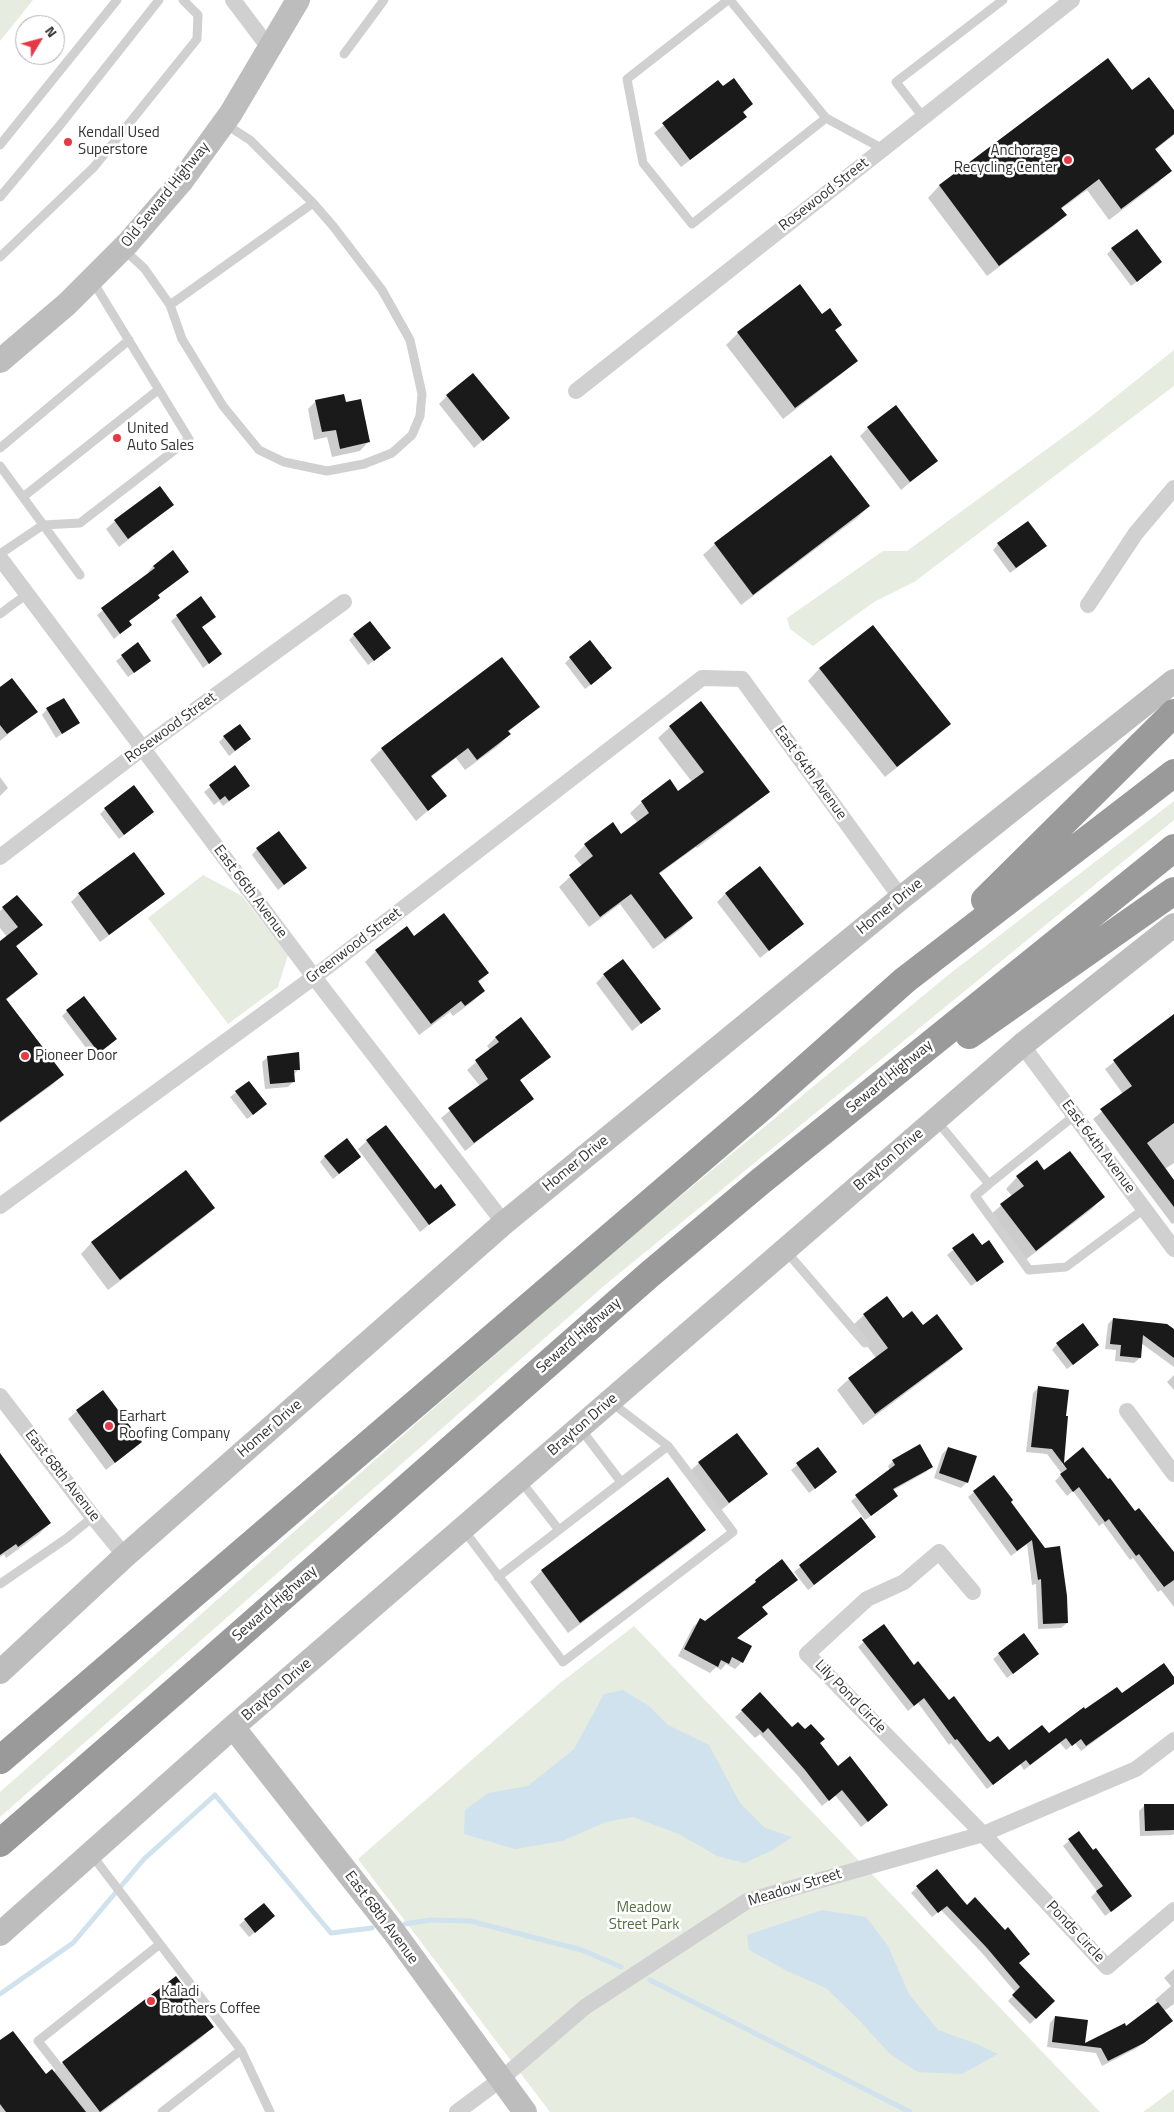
<!DOCTYPE html>
<html>
<head>
<meta charset="utf-8">
<style>
	body { margin:0 }
	#map { position:relative; width:1174px; height:2112px; overflow:hidden; background:#fff; font-family:"Titillium Web",sans-serif }
	canvas { display:block }
	.north { position:absolute; left:15px; top:15px; width:50px; height:50px; box-sizing:border-box; background:#fff; border:1px solid #adadad; border-radius:50%; rotate:53deg; font-size:14px; font-weight:700; line-height:20px; text-align:center; color:#333 }
	.north::after { content:''; display:block; margin:auto; width:18px; height:22px; background:#e63946; clip-path:polygon(50% 0,100% 100%,50% 72%,0 100%) }
</style>
</head>
<body>
<div id="map">
<canvas width="1174" height="2112"></canvas>
<div class="north">N</div>
</div>
<script>
const ctx = document.querySelector('canvas').getContext('2d');
ctx.lineJoin = 'round';
function paint(path, color) { ctx.fillStyle = color; ctx.fill(path, 'evenodd'); }
const shape = rows => new Path2D(rows.map(r => 'M' + r).join(''));
function stroke(path, color, width, dash) { ctx.strokeStyle = color; ctx.lineWidth = width; ctx.lineCap = dash ? 'butt' : 'round'; ctx.setLineDash(dash || []); ctx.stroke(path); }
function drawText(font, color, halo, rows, align = 'center') {
  ctx.font = font + ' "Titillium Web",sans-serif'; ctx.lineWidth = 5; ctx.setLineDash([]); ctx.textBaseline = 'middle'; ctx.strokeStyle = halo; ctx.fillStyle = color; for (const [text, x, y, turn = 0] of rows) {
    ctx.save(); ctx.translate(x, y); ctx.rotate((+turn || 0) * Math.PI / 180); ctx.textAlign = isNaN(turn) ? turn : align; if (halo) ctx.strokeText(text, 0, 0); ctx.fillText(text, 0, 0); ctx.restore();
  }
}
paint(shape([
	[0,0,33,0,0,41],
	[1174,350,1174,386,914,582,874,602,813,646,790,629,787,618,883,551,907,551,1084,422],
	[1174,801,1174,820,605,1285,0,1817,0,1792,427,1414,619,1247,947,976],
	[203,875,242,896,288,955,278,987,228,1024,148,918],
	[634,1626,1100,2112,550,2112,358,1859,559,1684],
	[1174,2089,1174,2112,1143,2112,1150,2107]
]), '#e6ecdf');
paint(shape([
	[623,1690,649,1706,668,1725,709,1745,740,1803,765,1828,792,1837,771,1851,744,1863,717,1856,679,1834,633,1817,606,1822,562,1841,515,1849,464,1834,465,1810,488,1793,528,1786,574,1749,604,1694],
	[822,1910,866,1917,888,1946,909,1994,938,2030,977,2044,998,2054,962,2074,918,2072,890,2054,858,2019,826,1988,789,1972,749,1950,747,1935]
]), '#cfe2ee');
paint(shape([
	[1108,60,1131,91,1174,112,1174,135,1155,150,1170,171,1159,182,1109,220,1087,190,1061,209,1065,215,1054,226,987,276,928,198,939,186],
	[718,82,722,88,752,104,743,113,745,117,737,125,681,167,654,133],
	[1112,249,1155,268,1131,286,1107,254],
	[800,286,822,315,840,325,834,331,856,360,844,372,783,419,726,345,738,333],
	[447,396,509,418,474,448,439,404],
	[316,401,368,442,360,451,332,457,327,437,314,440,308,409],
	[868,428,936,461,901,490,860,436],
	[831,456,869,506,857,518,741,605,703,555,715,544],
	[173,505,119,547,106,529,115,521],
	[998,544,1040,551,1010,573,993,550],
	[173,552,153,603,128,622,130,625,114,639,97,615,150,574,148,572,153,566],
	[200,598,215,617,201,628,221,654,203,668,171,621],
	[873,627,950,724,938,735,885,777,808,681,819,669],
	[354,635,384,653,368,665,349,640],
	[137,644,144,666,128,677,116,661],
	[570,658,605,674,585,689,565,663],
	[0,688,36,711,0,741],
	[538,707,508,732,510,734,498,746,465,770,456,758,431,777,445,796,416,821,370,760,382,749],
	[47,709,78,723,56,738,42,715],
	[670,727,768,791,757,802,697,848,696,847,659,874,692,918,681,929,653,949,620,904,589,927,559,887,582,866,574,856,585,845,621,835,638,823,630,813,642,802,670,781,678,793,692,782,658,738],
	[224,737,244,744,229,756,219,742],
	[235,767,249,786,223,806,219,801,214,805,204,792],
	[0,777,8,788,0,796],
	[105,809,153,812,119,839,100,814],
	[257,849,305,868,278,890,252,855],
	[726,893,802,924,760,958,717,902],
	[79,894,163,894,154,902,100,942,71,902],
	[3,908,42,925,16,947,37,974,6,1000,62,1075,52,1085,0,1123,0,943,7,937,0,928,0,911],
	[414,938,488,973,478,983,484,991,472,1002,453,1016,450,1012,419,1035,365,962,376,951],
	[604,975,659,1009,632,1031,596,983],
	[67,1011,115,1039,93,1057,62,1016],
	[1174,1016,1174,1163,1165,1169,1174,1182,1174,1223,1172,1224,1093,1119,1123,1094,1105,1069],
	[521,1019,549,1057,519,1081,532,1099,465,1151,441,1118,480,1086,467,1070,490,1050,487,1046,495,1038],
	[268,1057,299,1069,293,1075,294,1081,288,1087,265,1089,262,1062],
	[249,1082,260,1109,247,1119,230,1097],
	[367,1141,454,1205,420,1232,358,1149],
	[325,1156,360,1157,333,1179,320,1162],
	[1044,1172,1103,1197,1092,1209,1024,1261,989,1216,1012,1196,1006,1189,1017,1177],
	[214,1208,202,1219,108,1290,81,1254,92,1242],
	[973,1234,982,1247,1003,1262,971,1286,947,1255],
	[864,1315,903,1320,923,1327,961,1348,950,1360,863,1425,837,1390,849,1379,876,1358,852,1326],
	[1113,1319,1174,1331,1174,1367,1141,1343,1140,1358,1134,1363,1115,1361,1116,1350,1105,1349,1108,1324],
	[1057,1344,1092,1350,1067,1369,1052,1350],
	[1174,1375,1174,1390,1167,1382],
	[1038,1388,1067,1417,1062,1465,1083,1449,1135,1513,1174,1555,1174,1607,1161,1590,1158,1592,1133,1558,1130,1560,1103,1523,1099,1526,1073,1491,1067,1496,1055,1481,1062,1474,1047,1454,1026,1452,1033,1393],
	[77,1411,141,1442,106,1470,68,1419],
	[948,1448,967,1482,961,1488,934,1478,942,1454],
	[817,1449,830,1478,809,1493,791,1470],
	[0,1455,50,1523,38,1535,6,1558,4,1554,0,1557],
	[893,1461,931,1467,926,1472,892,1491,891,1501,865,1520,851,1501,890,1471,888,1466],
	[699,1463,766,1474,720,1511,690,1471],
	[974,1492,1010,1502,1045,1549,1067,1623,1061,1628,1038,1629,1036,1584,1032,1585,1027,1544,1011,1556,968,1497],
	[861,1519,875,1537,808,1590,794,1572],
	[705,1530,693,1541,568,1633,530,1582,542,1571],
	[782,1561,796,1580,761,1608,766,1614,736,1639,742,1662,735,1669,726,1664,721,1670,716,1667,710,1673,678,1656,693,1627,700,1620,705,1622],
	[883,1626,914,1667,986,1741,1009,1751,1048,1735,1085,1711,1121,1695,1174,1679,1174,1683,1081,1751,1075,1743,1066,1750,1060,1743,1024,1770,1020,1764,987,1789,951,1743,949,1745,918,1703,908,1711,858,1647],
	[1023,1635,1038,1654,1007,1678,993,1659],
	[742,1711,805,1731,880,1812,861,1827,835,1795,822,1806,798,1776,760,1734,755,1738,735,1717],
	[1145,1805,1174,1805,1174,1834,1172,1835,1140,1836,1139,1811],
	[1078,1833,1125,1901,1105,1916,1091,1897,1097,1891,1063,1846],
	[936,1871,966,1907,1054,2001,1030,2024,1008,2001,1016,1993,982,1953,941,1910,932,1917,911,1893],
	[245,1920,268,1922,249,1937,239,1925],
	[1174,1969,1174,2004,1164,2011,1171,2021,1137,2048,1102,2066,1096,2053,1047,2047,1050,2023,1055,2017,1084,2046,1126,2028,1158,2003,1155,2000,1171,1986,1164,1978],
	[213,2027,201,2038,102,2112,0,2112,0,2042,45,2076,53,2073,63,2063]
]), '#0003');
stroke(shape([
	[405,1924,430,1920,470,1921,582,1950,621,1967],
	[650,1980,910,2112],
	[0,1994,73,1943,144,1859,215,1795,331,1933,372,1928]
]), '#cfe2ee', 5);
paint(shape([
	[1108,58,1132,90,1149,77,1174,110,1174,134,1155,149,1172,171,1121,209,1099,179,1061,208,1067,215,999,266,939,185],
	[734,78,753,104,743,112,747,117,690,160,662,123,718,80,723,86],
	[1137,229,1162,262,1137,282,1111,248],
	[800,284,822,314,830,308,842,325,835,330,858,361,795,408,737,332],
	[473,373,510,418,483,441,446,395],
	[344,394,346,402,361,399,370,442,340,449,336,430,322,432,315,400],
	[896,405,938,461,910,482,867,427],
	[831,455,870,506,753,595,714,543],
	[160,486,174,505,128,539,114,520],
	[1028,521,1047,546,1016,568,997,543],
	[173,550,189,572,158,595,160,598,129,621,132,625,120,634,101,608,155,568,153,566],
	[201,596,216,617,202,627,222,654,209,664,176,615],
	[370,621,391,648,374,661,353,634],
	[873,625,951,724,897,767,819,668],
	[590,640,612,668,591,685,569,657],
	[138,642,151,661,134,673,121,655],
	[502,657,540,707,508,731,511,734,477,760,468,748,431,776,447,796,428,811,381,748],
	[12,678,38,712,7,734,0,725,0,687],
	[64,698,80,723,62,734,46,708],
	[701,701,770,792,659,873,693,918,665,939,631,894,600,917,569,875,593,856,584,844,613,822,621,834,649,813,641,801,670,779,678,791,704,772,669,726],
	[240,724,251,739,235,751,223,736],
	[235,765,250,786,229,801,225,796,220,800,209,785],
	[134,785,154,812,124,835,104,808],
	[279,831,307,868,284,885,256,848],
	[134,852,165,894,109,935,78,893],
	[760,866,804,924,769,951,725,893],
	[17,895,43,925,16,946,38,974,6,999,64,1075,0,1122,0,941,18,927,2,907],
	[444,913,489,973,478,981,485,991,465,1006,461,1001,431,1024,375,950,407,926,414,936],
	[623,959,661,1009,641,1024,603,974],
	[84,996,117,1039,99,1053,66,1010],
	[1174,1014,1174,1123,1147,1143,1174,1180,1174,1207,1100,1109,1132,1086,1113,1060],
	[521,1017,551,1057,520,1080,534,1099,474,1143,448,1108,488,1079,475,1060,499,1042,495,1037],
	[299,1052,300,1070,294,1070,295,1082,270,1084,267,1056],
	[249,1081,267,1104,253,1115,235,1091],
	[386,1125,435,1189,441,1184,456,1205,429,1225,366,1140],
	[347,1138,361,1157,339,1174,324,1156],
	[1070,1151,1105,1197,1036,1251,1000,1204,1024,1186,1016,1176,1037,1160,1044,1170],
	[186,1170,215,1208,120,1280,91,1242],
	[973,1233,982,1245,989,1240,1004,1262,977,1282,952,1248],
	[887,1296,903,1318,912,1311,923,1325,937,1314,963,1349,875,1414,848,1378,888,1348,863,1314],
	[1113,1318,1167,1324,1174,1329,1174,1358,1143,1335,1141,1358,1120,1356,1121,1345,1110,1344],
	[1083,1323,1099,1345,1073,1365,1056,1343],
	[1038,1386,1069,1390,1066,1416,1068,1416,1064,1463,1083,1447,1108,1479,1110,1478,1135,1511,1139,1508,1174,1552,1174,1580,1164,1587,1139,1554,1136,1556,1109,1519,1105,1522,1079,1487,1073,1492,1060,1474,1067,1469,1052,1449,1031,1447],
	[103,1390,142,1442,115,1463,76,1410],
	[737,1433,768,1474,729,1503,698,1462],
	[920,1444,933,1467,893,1489,898,1496,871,1516,855,1495,895,1465,892,1460],
	[818,1447,837,1472,815,1489,796,1463],
	[948,1447,977,1456,968,1483,939,1473],
	[0,1453,51,1523,18,1547,16,1544,0,1555],
	[994,1475,1013,1500,1011,1502,1045,1548,1060,1546,1067,1596,1068,1623,1043,1624,1041,1579,1038,1580,1032,1540,1017,1551,973,1491],
	[668,1477,706,1530,580,1623,541,1570],
	[861,1517,876,1537,814,1585,799,1565],
	[782,1559,798,1580,762,1607,768,1614,737,1638,752,1646,743,1663,732,1657,729,1664,721,1660,718,1667,684,1649,700,1618,705,1621,756,1582,755,1580],
	[884,1624,914,1665,918,1661,949,1700,954,1696,987,1740,990,1742,998,1736,1009,1750,1042,1725,1049,1733,1084,1707,1085,1709,1117,1687,1122,1693,1164,1663,1174,1677,1174,1684,1086,1746,1081,1739,1072,1746,1066,1738,1030,1765,1026,1760,993,1785,957,1739,955,1740,924,1698,914,1706,862,1640],
	[1024,1633,1039,1654,1013,1674,998,1653],
	[760,1692,792,1727,798,1722,805,1729,811,1724,825,1739,820,1743,838,1766,850,1756,888,1805,868,1822,842,1790,829,1801,805,1770,768,1728,763,1733,741,1710],
	[1144,1804,1174,1804,1174,1830,1145,1831],
	[1079,1831,1093,1850,1096,1848,1132,1896,1111,1912,1096,1891,1103,1886,1068,1839],
	[937,1869,967,1905,975,1897,1005,1930,1008,1927,1030,1954,1019,1963,1055,2001,1036,2019,1012,1995,1020,1987,987,1948,947,1906,938,1913,916,1886],
	[264,1903,275,1916,255,1933,244,1919],
	[176,1976,214,2027,100,2112,62,2062],
	[1158,2002,1173,2021,1144,2043,1108,2061,1101,2048,1052,2042,1055,2016,1088,2020,1085,2043,1125,2023,1126,2026],
	[13,2031,46,2074,52,2069,86,2112,6,2112,0,2104,0,2040]
]), '#1a1a1a');
stroke(shape([
	[728,0,627,79,643,163,692,224,826,118],
	[730,0,826,118,883,149],
	[344,54,384,0],
	[923,117,896,82,1003,0],
	[0,145,117,0],
	[0,197,61,124,159,0],
	[123,249,144,268,170,305,313,203,250,140,225,124],
	[0,257,94,167,197,39,198,15,183,0],
	[170,305,182,339,223,406,259,450,284,462,327,471,364,464,392,453,412,435,420,416,422,394,410,340,382,290,333,226,313,203],
	[0,448,129,340],
	[0,466,80,575],
	[23,497,158,390],
	[0,554,43,525,80,523,189,439,92,280],
	[0,614,27,594],
	[936,1120,989,1184,1074,1116],
	[989,1184,975,1196,1029,1270,1066,1267,1144,1209],
	[785,1250,865,1343],
	[580,1428,621,1482],
	[520,1480,559,1530],
	[463,1529,563,1662,733,1532,668,1446,612,1403],
	[498,1577,668,1446],
	[0,1584,67,1538,93,1517],
	[91,1854,241,2050,270,2112],
	[94,2112,38,2041,160,1944],
	[162,2112,241,2050]
]), '#d0d0d0', 9);
stroke(shape([
	[233,0,270,49],
	[576,391,1072,0],
	[0,558,314,977,504,1223],
	[1088,605,1136,533,1174,488],
	[0,857,143,748,344,602],
	[1022,1045,1174,1249],
	[0,1206,314,977,702,678,742,679,901,898],
	[0,1396,93,1517,125,1556],
	[1127,1411,1174,1474],
	[973,1592,939,1552,904,1582,867,1599,807,1654,983,1834,1107,1967,1174,1910],
	[457,2112,500,2080,585,2007,747,1901,983,1834,1136,1769,1174,1740]
]), '#d0d0d0', 16);
stroke(shape([
	[0,361,67,304,128,243,181,182,231,113,298,0],
	[0,1672,125,1556,504,1223,901,898,1174,681],
	[233,1727,394,1932,525,2112],
	[0,1934,233,1727,1022,1045,1174,925]
]), '#bdbdbd', 24);
stroke(shape([
	[985,900,1174,713],
	[969,1035,1174,891],
	[0,1760,763,1106,905,980,1174,773],
	[0,1843,212,1659,650,1274,761,1181,1174,848]
]), '#9a9a9a', 28);
for (const [x, y, r, color] of [
	[68,142,5,"#e63946"],
	[1068,160,5,"#e63946"],
	[117,438,5,"#e63946"],
	[25,1056,5,"#e63946"],
	[109,1426,5,"#e63946"],
	[151,2001,5,"#e63946"]
]) { const dot = new Path2D(); dot.arc(x, y, r, 0, 2 * Math.PI); ctx.fillStyle = color; ctx.fill(dot); stroke(dot, '#fff', 2); }
drawText('15px', '#333', '#fff', [
	["Kendall Used",78,133],
	["Superstore",78,150],
	["Anchorage",1058,151,"right"],
	["Recycling Center",1058,168,"right"],
	["United",127,429],
	["Auto Sales",127,446],
	["Pioneer Door",35,1056],
	["Earhart",119,1417],
	["Roofing Company",119,1434],
	["Kaladi",161,1992],
	["Brothers Coffee",161,2009]
], 'left');
drawText('15px', '#333', '#fff', [
	["Old Seward Highway",166,195,-51],
	["Rosewood Street",824,195,-38],
	["Rosewood Street",171,728,-36],
	["East 64th Avenue",810,773,54],
	["East 66th Avenue",250,892,53],
	["Homer Drive",890,907,-39],
	["Greenwood Street",354,946,-37],
	["Seward Highway",890,1077,-39],
	["East 64th Avenue",1098,1147,53],
	["Brayton Drive",889,1160,-41],
	["Homer Drive",576,1164,-39],
	["Seward Highway",579,1336,-41],
	["Brayton Drive",583,1425,-41],
	["Homer Drive",270,1429,-41],
	["East 68th Avenue",62,1476,52],
	["Seward Highway",275,1604,-41],
	["Brayton Drive",277,1690,-41],
	["Lily Pond Circle",850,1697,46],
	["Meadow Street",795,1888,-17],
	["East 68th Avenue",381,1918,53],
	["Ponds Circle",1075,1932,47]
]);
drawText('15px', '#56703f', '#fff', [
	["Meadow",644,1908],
	["Street Park",644,1925]
]);
</script>
</body>
</html>
